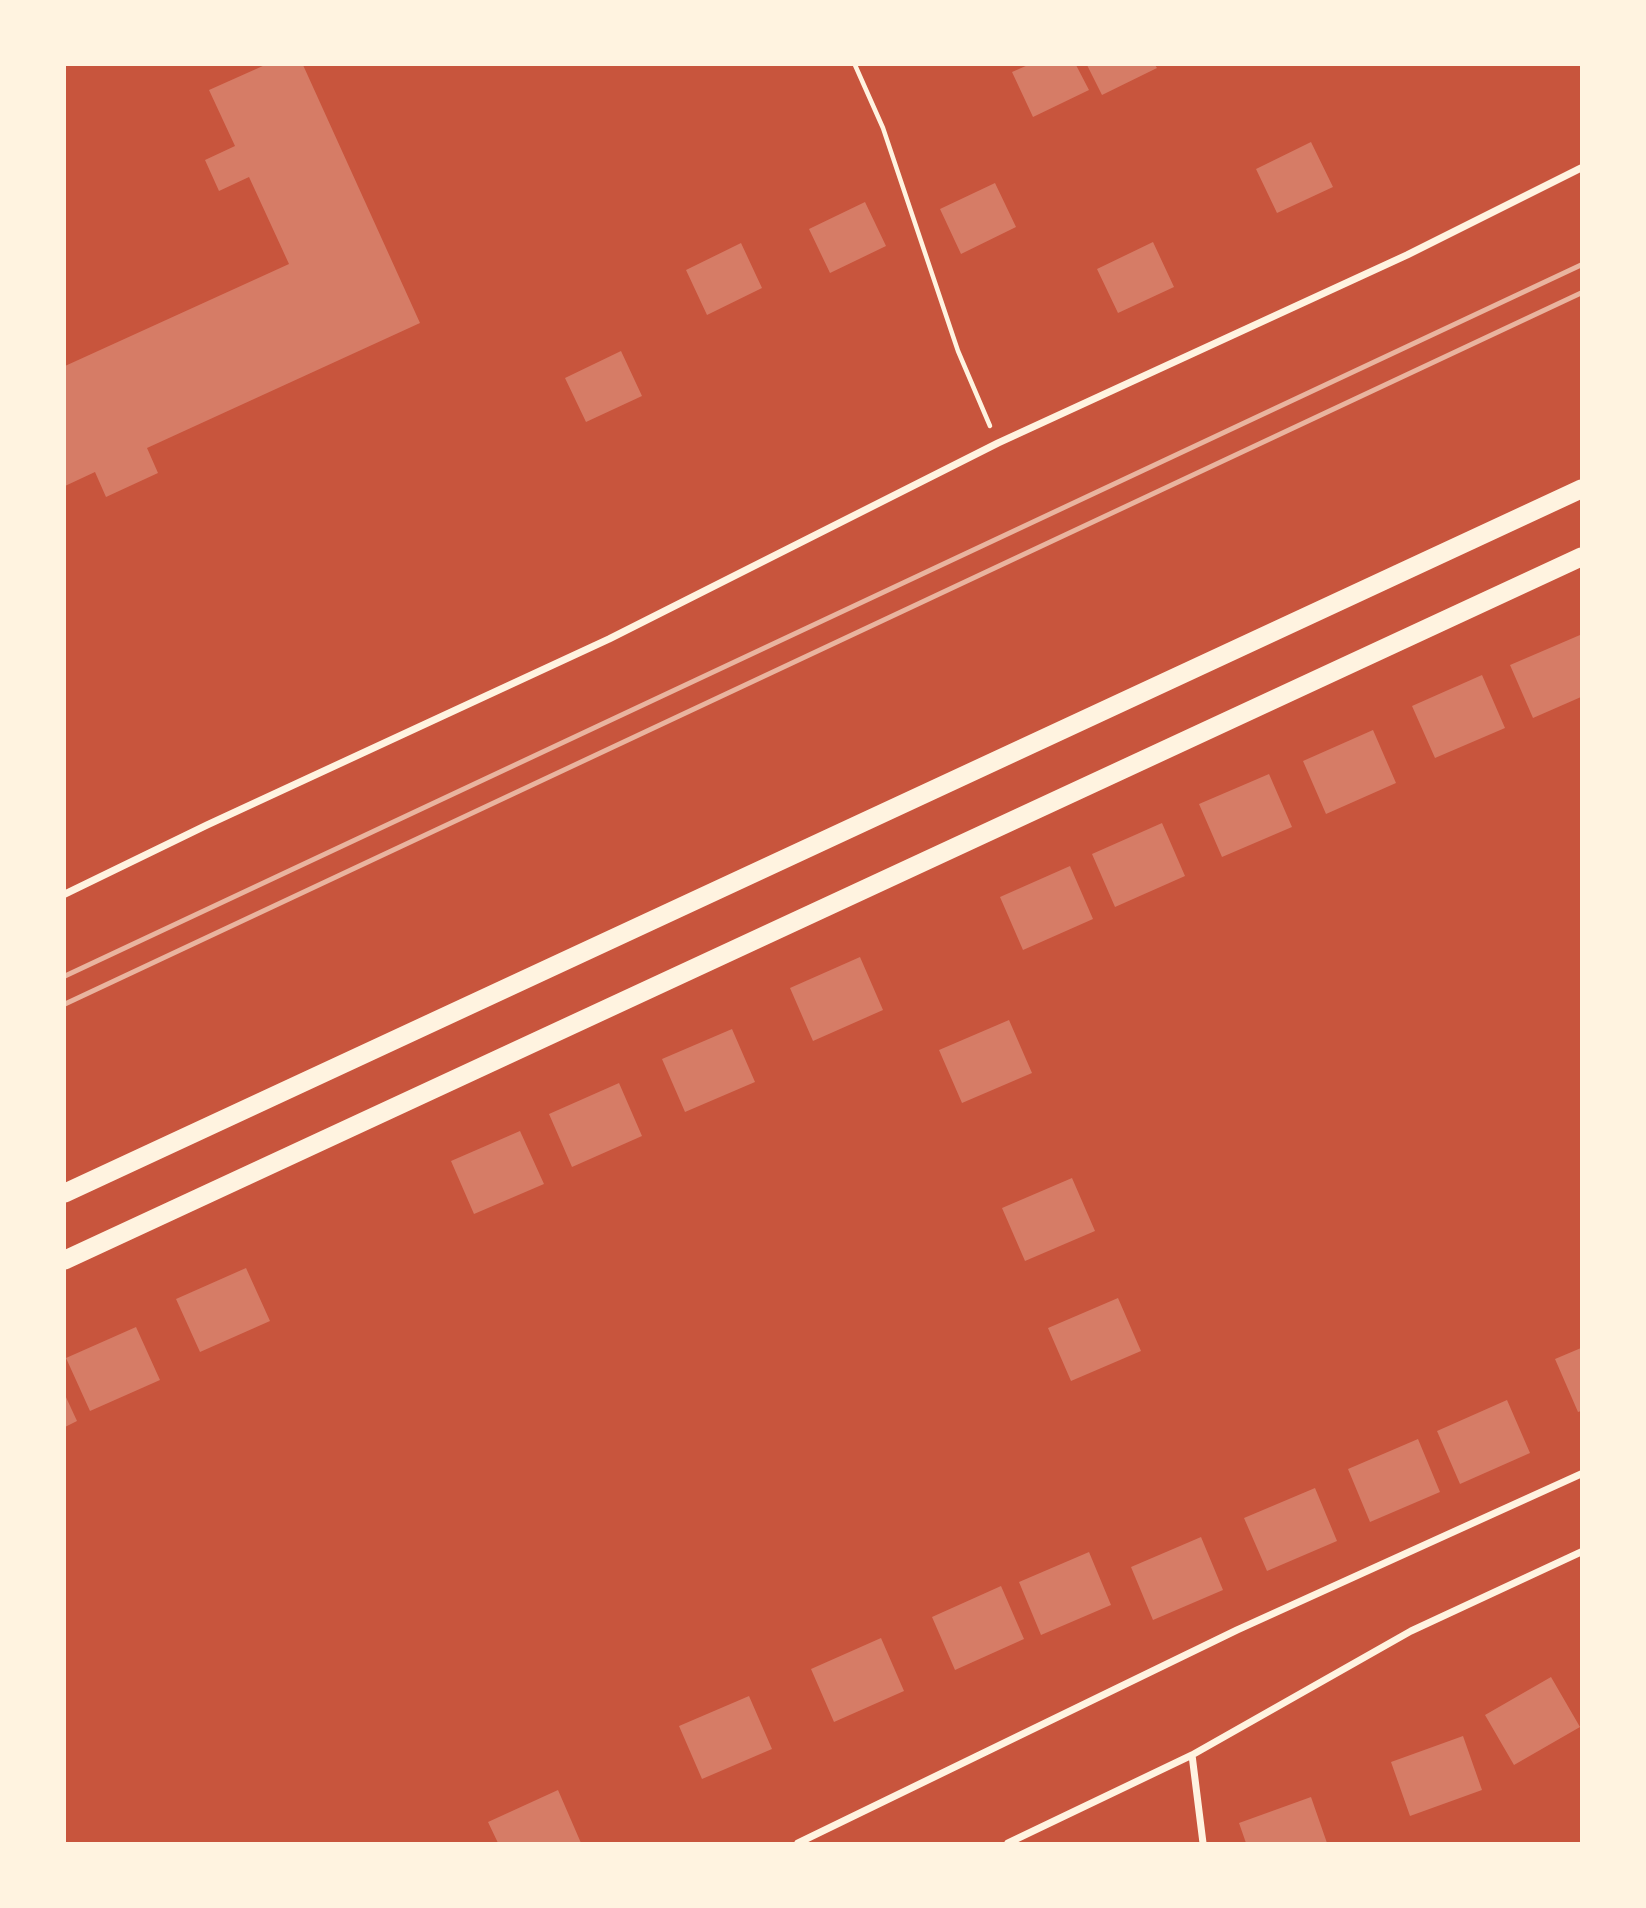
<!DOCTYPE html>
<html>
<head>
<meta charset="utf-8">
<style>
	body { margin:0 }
	#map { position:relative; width:1646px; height:1908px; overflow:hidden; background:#c8553d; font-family:Manrope,sans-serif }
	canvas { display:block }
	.frame { position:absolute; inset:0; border:66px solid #fff3e0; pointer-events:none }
</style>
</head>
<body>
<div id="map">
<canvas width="1646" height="1908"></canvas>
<div class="frame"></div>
</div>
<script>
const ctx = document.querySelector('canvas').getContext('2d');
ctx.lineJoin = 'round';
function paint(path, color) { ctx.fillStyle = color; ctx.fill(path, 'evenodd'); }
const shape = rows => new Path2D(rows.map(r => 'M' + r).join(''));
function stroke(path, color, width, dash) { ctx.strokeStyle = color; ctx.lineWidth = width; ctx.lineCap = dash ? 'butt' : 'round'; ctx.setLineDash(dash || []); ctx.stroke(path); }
paint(shape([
	[265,65,303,65,420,323,147,448,158,473,106,497,95,472,65,486,65,366,289,264,249,177,219,191,205,160,235,146,209,90],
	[1028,65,1076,65,1089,90,1033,117,1012,72],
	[1087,65,1155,65,1157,68,1102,95],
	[1311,142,1333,187,1277,213,1256,169],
	[995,183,1016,227,961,254,940,209],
	[865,202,886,246,830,273,809,229],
	[1153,242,1174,287,1118,313,1097,269],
	[741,243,762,288,707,315,686,270],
	[621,351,642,396,586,422,565,378],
	[1580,635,1581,697,1533,718,1510,665],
	[1482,675,1505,728,1435,758,1412,706],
	[1373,730,1396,783,1326,814,1303,761],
	[1269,774,1292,827,1222,857,1199,804],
	[1162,823,1185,876,1115,907,1092,854],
	[1070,866,1093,919,1023,950,1000,897],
	[860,957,883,1010,813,1041,790,988],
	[1009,1020,1032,1073,962,1103,939,1050],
	[732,1029,755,1082,685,1112,662,1059],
	[619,1083,642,1136,572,1167,549,1114],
	[520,1131,544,1184,474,1214,451,1161],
	[1072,1178,1095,1231,1025,1261,1002,1208],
	[246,1268,270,1321,200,1352,176,1299],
	[1118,1298,1141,1351,1071,1381,1048,1328],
	[136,1327,160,1380,90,1411,66,1358],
	[1581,1348,1581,1411,1578,1412,1555,1359],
	[65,1395,77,1421,65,1427],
	[1507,1400,1530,1453,1460,1484,1437,1431],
	[1418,1439,1440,1492,1370,1522,1348,1469],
	[1315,1488,1337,1541,1267,1571,1244,1518],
	[1201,1537,1223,1590,1153,1620,1131,1567],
	[1089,1552,1111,1605,1041,1635,1019,1582],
	[1001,1586,1024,1639,955,1670,932,1617],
	[881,1638,904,1691,834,1722,811,1669],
	[1551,1677,1580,1727,1514,1765,1485,1715],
	[749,1696,772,1749,702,1779,679,1726],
	[1463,1736,1482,1790,1410,1816,1391,1762],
	[558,1790,581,1843,498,1843,488,1822],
	[1311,1797,1327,1843,1246,1843,1239,1823]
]), '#d67c66');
stroke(shape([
	[855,65,883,128,958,351,990,426]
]), '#fff3e0', 4.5);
stroke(shape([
	[65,894,207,825,609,639,998,443,1407,255,1581,168],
	[1192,1755,1203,1843],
	[798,1843,1237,1630,1581,1474],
	[1008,1843,1192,1755,1411,1631,1581,1552]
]), '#fff3e0', 7);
stroke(shape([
	[65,1193,1581,489],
	[65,1260,1581,557]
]), '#fff3e0', 19);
stroke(shape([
	[65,976,1581,265],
	[65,1004,1581,293]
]), '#e9b49f', 5);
</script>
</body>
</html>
